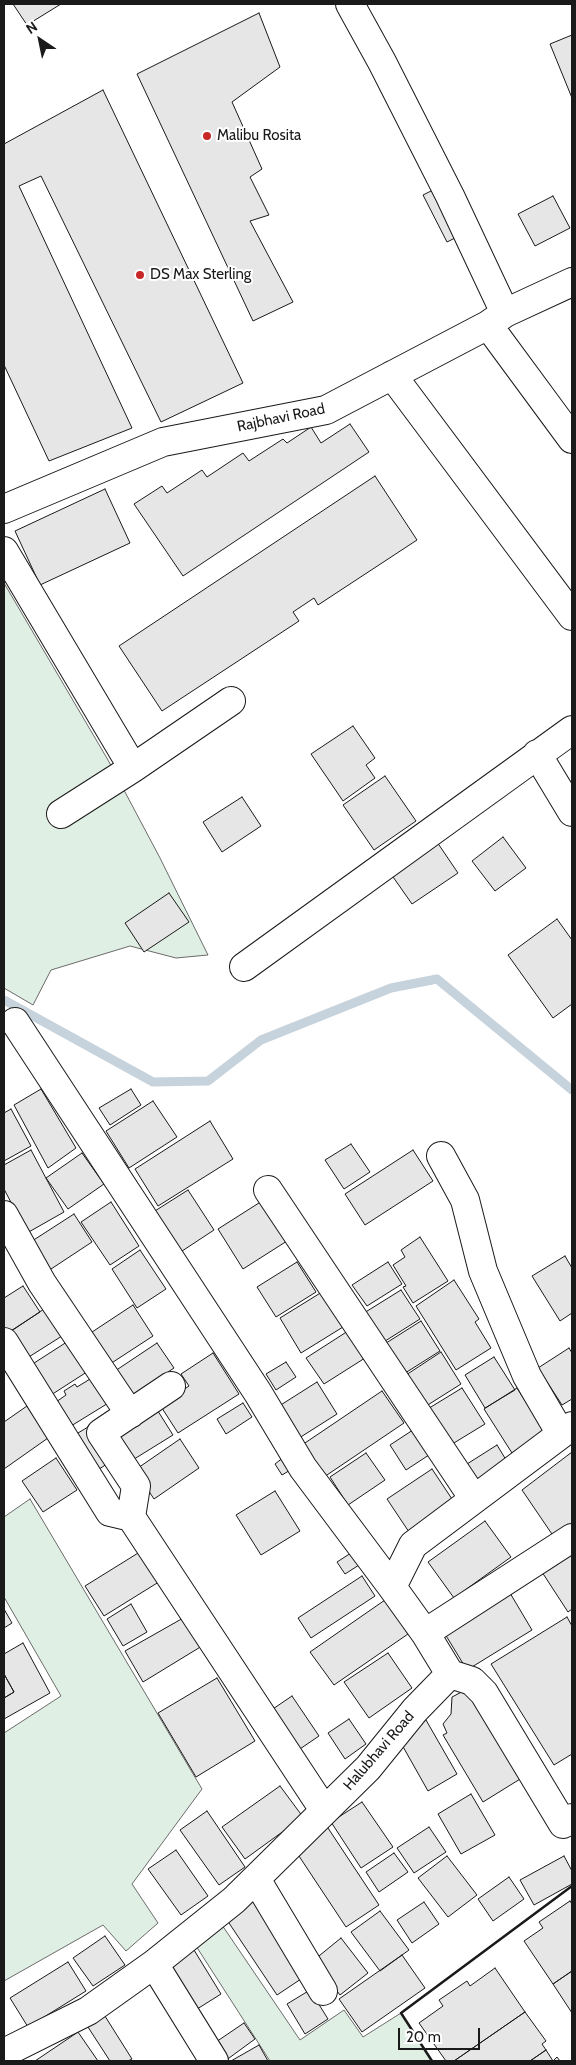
<!DOCTYPE html>
<html>
<head>
<meta charset="utf-8">
<style>
	body { margin:0 }
	#map { position:relative; width:576px; height:2065px; overflow:hidden; background:#fff; font-family:Cabin,sans-serif }
	canvas { display:block }
	.frame { position:absolute; inset:0; border:5px solid #1a1a1a; pointer-events:none }
	.north { position:absolute; left:15px; top:15px; width:50px; height:50px; -webkit-text-stroke:4px #fff; paint-order:stroke; rotate:326deg; font-size:14px; font-weight:700; line-height:20px; text-align:center; color:#1a1a1a }
	.north::after { content:''; display:block; margin:auto; width:18px; height:22px; background:#1a1a1a; clip-path:polygon(50% 0,100% 100%,50% 72%,0 100%) }
	.scale { position:absolute; left:398px; top:2028px; width:82px; height:22px; box-sizing:border-box; border:2px solid #1a1a1a; border-top:0; padding-left:6px; font-size:15px; line-height:18px; white-space:nowrap; color:#1a1a1a; -webkit-text-stroke:4px #fff; paint-order:stroke }
</style>
</head>
<body>
<div id="map">
<canvas width="576" height="2065"></canvas>
<div class="frame"></div>
<div class="north">N</div>
<div class="scale">20 m</div>
</div>
<script>
const ctx = document.querySelector('canvas').getContext('2d');
ctx.lineJoin = 'round';
function paint(path, color) { ctx.fillStyle = color; ctx.fill(path, 'evenodd'); }
const shape = rows => new Path2D(rows.map(r => 'M' + r).join(''));
function stroke(path, color, width, dash) { ctx.strokeStyle = color; ctx.lineWidth = width; ctx.lineCap = dash ? 'butt' : 'round'; ctx.setLineDash(dash || []); ctx.stroke(path); }
function drawText(font, color, halo, rows, align = 'center') {
  ctx.font = font + ' Cabin,sans-serif'; ctx.lineWidth = 4; ctx.setLineDash([]); ctx.textBaseline = 'middle'; ctx.strokeStyle = halo; ctx.fillStyle = color; for (const [text, x, y, turn = 0] of rows) {
    ctx.save(); ctx.translate(x, y); ctx.rotate((+turn || 0) * Math.PI / 180); ctx.textAlign = isNaN(turn) ? turn : align; if (halo) ctx.strokeText(text, 0, 0); ctx.fillText(text, 0, 0); ctx.restore();
  }
}
const green = shape([
	[4,583,108,760,160,858,208,955,176,958,130,946,51,970,33,1005,4,988,4,583],
	[30,1499,202,1789,132,1884,158,1923,126,1951,103,1925,4,1981,4,1733,61,1696,4,1597,4,1517,30,1499],
	[222,1925,300,2040,344,2010,363,2037,401,2013,432,2061,270,2061,196,1946,222,1925]
]);
paint(green, '#e0efe3');
stroke(green, '#6a6a6a', 1);
stroke(shape([
	[4,1000,153,1082,208,1081,261,1040,391,988,437,979,572,1090]
]), '#c6d2dc', 9);
const building = shape([
	[13,4,61,4,27,25,13,4],
	[259,13,280,67,232,102,262,169,250,177,269,215,250,221,293,302,253,321,137,74,259,13],
	[572,35,572,98,550,44,572,35],
	[103,90,243,383,161,422,41,176,19,186,132,428,49,461,4,365,4,144,103,90],
	[441,186,465,233,447,242,423,195,441,186],
	[553,196,570,228,535,246,518,214,553,196],
	[350,424,369,452,183,576,134,504,162,486,167,493,202,470,207,477,243,453,249,461,283,439,287,443,311,427,321,443,350,424],
	[375,476,417,540,318,605,314,598,293,612,299,621,162,711,119,646,375,476],
	[105,489,130,543,40,585,15,531,105,489],
	[353,726,375,758,366,765,375,778,343,801,311,754,353,726],
	[385,776,416,821,374,850,343,805,385,776],
	[242,797,261,826,222,852,203,822,242,797],
	[503,837,526,868,495,891,472,861,503,837],
	[437,842,458,873,412,904,391,874,437,842],
	[169,893,189,922,144,952,125,923,169,893],
	[557,919,572,940,572,1004,553,1018,508,955,557,919],
	[41,1089,76,1148,48,1168,14,1105,41,1089],
	[131,1089,141,1105,110,1125,99,1108,131,1089],
	[153,1101,177,1137,129,1168,106,1131,153,1101],
	[11,1109,31,1146,4,1161,4,1113,11,1109],
	[210,1121,233,1159,158,1206,135,1169,210,1121],
	[351,1144,370,1172,344,1189,325,1160,351,1144],
	[31,1150,64,1212,27,1233,4,1189,4,1165,31,1150],
	[413,1150,433,1181,365,1225,345,1194,413,1150],
	[82,1153,104,1184,68,1209,46,1178,82,1153],
	[188,1190,214,1230,173,1257,147,1216,188,1190],
	[262,1201,287,1241,243,1269,218,1229,262,1201],
	[111,1202,139,1246,110,1265,81,1222,111,1202],
	[74,1214,92,1242,48,1271,29,1243,74,1214],
	[420,1237,448,1281,413,1303,403,1287,406,1286,393,1265,405,1257,401,1250,420,1237],
	[140,1250,166,1289,137,1308,112,1269,140,1250],
	[565,1256,572,1268,572,1313,560,1321,532,1276,565,1256],
	[297,1262,316,1292,276,1317,257,1287,297,1262],
	[388,1262,402,1284,367,1306,352,1285,388,1262],
	[454,1280,479,1319,475,1322,491,1348,456,1370,416,1306,454,1280],
	[23,1286,40,1312,6,1334,4,1329,4,1298,23,1286],
	[401,1290,420,1319,382,1343,364,1313,401,1290],
	[322,1292,343,1327,301,1353,280,1318,322,1292],
	[133,1305,153,1336,107,1366,86,1336,133,1305],
	[44,1309,62,1336,24,1360,7,1334,44,1309],
	[421,1321,440,1351,402,1375,383,1345,421,1321],
	[348,1331,365,1358,324,1384,306,1358,348,1331],
	[73,1338,93,1368,51,1395,31,1365,73,1338],
	[157,1343,174,1368,132,1396,115,1371,157,1343],
	[569,1348,572,1353,572,1399,562,1405,538,1368,569,1348],
	[441,1352,461,1384,423,1408,403,1377,441,1352],
	[213,1353,239,1394,178,1433,160,1405,189,1386,181,1374,213,1353],
	[494,1357,515,1390,485,1408,465,1375,494,1357],
	[286,1362,296,1377,276,1390,266,1374,286,1362],
	[95,1376,110,1402,71,1426,56,1402,66,1395,64,1391,75,1384,77,1387,95,1376],
	[317,1382,337,1414,296,1440,276,1408,317,1382],
	[462,1388,485,1424,449,1446,426,1410,462,1388],
	[517,1388,545,1432,512,1453,484,1409,517,1388],
	[382,1391,404,1423,321,1479,299,1447,382,1391],
	[243,1403,252,1417,226,1434,217,1419,243,1403],
	[27,1406,48,1438,4,1469,4,1422,27,1406],
	[156,1408,173,1435,131,1461,114,1435,156,1408],
	[88,1427,110,1462,96,1471,73,1436,88,1427],
	[416,1428,432,1453,406,1470,390,1445,416,1428],
	[180,1439,199,1468,154,1499,135,1470,180,1439],
	[497,1445,511,1468,482,1486,467,1464,497,1445],
	[572,1452,572,1529,556,1540,522,1490,572,1452],
	[366,1453,385,1480,348,1505,330,1477,366,1453],
	[284,1457,292,1469,282,1475,275,1464,284,1457],
	[56,1458,77,1490,43,1512,22,1481,56,1458],
	[432,1469,454,1502,409,1532,387,1499,432,1469],
	[275,1491,300,1531,261,1555,236,1515,275,1491],
	[485,1521,511,1557,454,1598,428,1562,485,1521],
	[572,1549,572,1609,568,1612,540,1569,572,1549],
	[143,1550,162,1580,104,1616,85,1586,143,1550],
	[351,1553,359,1565,345,1574,337,1562,351,1553],
	[362,1576,375,1596,311,1638,298,1618,362,1576],
	[510,1593,532,1630,467,1670,445,1634,510,1593],
	[385,1600,408,1634,334,1685,310,1652,385,1600],
	[131,1604,147,1632,123,1646,107,1619,131,1604],
	[4,1609,12,1623,4,1628,4,1609],
	[185,1617,202,1646,143,1682,125,1651,185,1617],
	[567,1617,572,1626,572,1754,554,1765,491,1664,567,1617],
	[23,1643,50,1693,4,1719,4,1698,14,1692,4,1674,4,1654,23,1643],
	[388,1653,412,1688,369,1718,344,1682,388,1653],
	[4,1674,14,1692,4,1698,4,1674],
	[217,1678,255,1741,196,1777,158,1713,217,1678],
	[471,1687,525,1776,483,1802,443,1735,447,1733,443,1724,451,1714,452,1697,471,1687],
	[292,1696,319,1736,291,1755,264,1715,292,1696],
	[349,1719,366,1744,345,1759,328,1733,349,1719],
	[426,1720,457,1774,428,1791,397,1736,426,1720],
	[280,1786,303,1817,245,1859,222,1827,280,1786],
	[471,1794,495,1835,461,1854,438,1814,471,1794],
	[362,1802,393,1847,361,1868,331,1822,362,1802],
	[207,1811,245,1867,219,1885,180,1830,207,1811],
	[324,1822,379,1905,346,1927,291,1844,324,1822],
	[429,1827,446,1852,414,1873,397,1848,429,1827],
	[176,1850,208,1896,181,1915,148,1869,176,1850],
	[394,1853,408,1872,379,1892,366,1872,394,1853],
	[447,1856,477,1895,448,1917,418,1878,447,1856],
	[564,1856,572,1871,572,1884,534,1905,520,1880,564,1856],
	[509,1877,524,1899,493,1921,478,1899,509,1877],
	[258,1895,310,1973,277,1995,225,1917,258,1895],
	[570,1901,572,1904,572,1971,553,1984,524,1941,543,1928,539,1922,570,1901],
	[424,1902,439,1924,412,1943,397,1920,424,1902],
	[380,1911,409,1950,380,1971,351,1932,380,1911],
	[105,1936,125,1965,93,1986,73,1958,105,1936],
	[341,1938,368,1973,340,1995,314,1960,341,1938],
	[194,1950,221,1994,194,2011,167,1967,194,1950],
	[402,1955,425,1988,362,2032,339,1999,402,1955],
	[68,1962,86,1991,28,2027,10,1998,68,1962],
	[495,1968,525,2012,454,2061,446,2061,419,2023,443,2006,439,2000,467,1981,470,1986,495,1968],
	[572,1971,572,2013,553,1984,572,1971],
	[310,1990,328,2019,305,2034,287,2004,310,1990],
	[525,2012,546,2041,542,2044,546,2050,530,2061,454,2061,525,2012],
	[103,2013,132,2059,128,2061,110,2061,86,2024,103,2013],
	[244,2023,255,2039,225,2061,213,2044,244,2023],
	[78,2032,98,2061,35,2061,78,2032],
	[259,2045,268,2061,231,2061,259,2045],
	[546,2050,553,2061,557,2057,560,2061,530,2061,546,2050]
]);
paint(building, '#e6e6e6');
stroke(building, '#1a1a1a', 1);
const minor = shape([
	[350,4,382,62,450,196,505,313],
	[488,325,572,439],
	[392,375,572,616],
	[4,509,163,442,326,410,488,325,505,313,572,282],
	[4,551,133,768],
	[537,754,572,812],
	[61,814,133,768,231,701],
	[244,967,572,730],
	[15,1022,258,1393,303,1468,392,1587],
	[441,1156,465,1200,483,1271,527,1376,561,1434],
	[268,1190,474,1499],
	[4,1215,42,1283,130,1414],
	[4,1342,110,1512,131,1517,324,1810],
	[131,1517,136,1486,101,1433,171,1386],
	[425,1633,572,1538],
	[450,1674,472,1681,484,1693,563,1824,572,1818],
	[256,1879,323,1991],
	[154,1964,214,2061],
	[4,2053,88,2011,154,1964,234,1900,368,1768,415,1710,450,1674,425,1633,392,1587,413,1545,572,1426]
]);
stroke(minor, '#1a1a1a', 30);
stroke(minor, '#fff', 28);
stroke(shape([
	[432,2061,401,2013,572,1886]
]), '#1a1a1a', 2.5);
for (const [x, y, r, color] of [
	[207,136,5,"#c62828"],
	[140,275,5,"#c62828"]
]) { const dot = new Path2D(); dot.arc(x, y, r, 0, 2 * Math.PI); ctx.fillStyle = color; ctx.fill(dot); stroke(dot, '#fff', 2); }
drawText('15px', '#1a1a1a', '#fff', [
	["Malibu Rosita",217,136],
	["DS Max Sterling",150,275]
], 'left');
drawText('15px', '#1a1a1a', '#fff', [
	["Rajbhavi Road",281,418,-12],
	["Halubhavi Road",379,1751,-49]
]);
</script>
</body>
</html>
